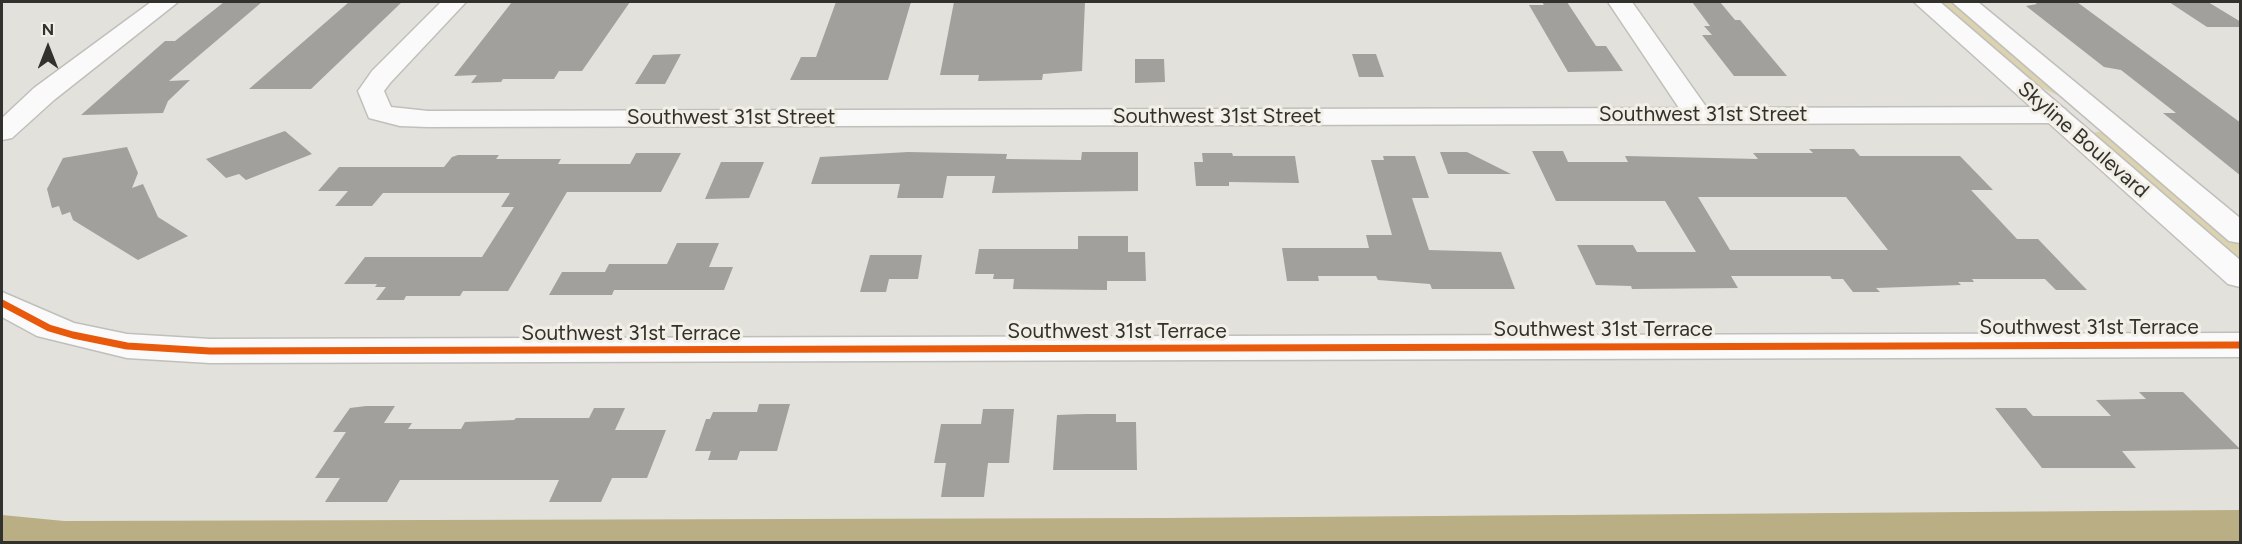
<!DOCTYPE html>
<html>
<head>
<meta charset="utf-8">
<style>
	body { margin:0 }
	#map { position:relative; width:2242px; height:544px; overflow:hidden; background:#e2e1dc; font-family:Figtree,sans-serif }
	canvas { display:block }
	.frame { position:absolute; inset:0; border:3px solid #32312d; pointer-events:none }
	.north { position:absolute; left:18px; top:18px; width:60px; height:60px; -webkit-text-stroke:4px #f2efe6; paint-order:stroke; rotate:0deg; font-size:16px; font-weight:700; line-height:24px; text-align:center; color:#32312d }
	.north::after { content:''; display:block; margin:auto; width:21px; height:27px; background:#32312d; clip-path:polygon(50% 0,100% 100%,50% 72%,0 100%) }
</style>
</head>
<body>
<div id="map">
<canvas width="2242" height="544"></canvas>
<div class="frame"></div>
<div class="north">N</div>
</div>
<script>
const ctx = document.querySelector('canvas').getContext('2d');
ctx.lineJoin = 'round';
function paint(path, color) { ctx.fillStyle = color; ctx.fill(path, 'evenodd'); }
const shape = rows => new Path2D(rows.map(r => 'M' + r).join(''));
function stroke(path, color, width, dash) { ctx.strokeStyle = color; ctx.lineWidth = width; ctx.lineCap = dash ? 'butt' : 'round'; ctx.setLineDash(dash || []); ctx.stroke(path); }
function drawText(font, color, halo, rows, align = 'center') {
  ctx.font = font + ' Figtree,sans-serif'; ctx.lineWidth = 6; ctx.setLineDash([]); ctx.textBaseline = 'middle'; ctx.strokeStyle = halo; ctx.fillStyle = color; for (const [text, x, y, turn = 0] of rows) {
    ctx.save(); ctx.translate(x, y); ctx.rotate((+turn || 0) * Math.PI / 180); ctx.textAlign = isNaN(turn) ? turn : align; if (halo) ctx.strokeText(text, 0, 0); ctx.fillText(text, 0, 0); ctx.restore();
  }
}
paint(shape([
	[1937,2,1956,2,2050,81,2057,89,2057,95,2030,82],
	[2095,132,2102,132,2121,142,2240,245,2240,265,2094,139]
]), '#dbd2af');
paint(shape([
	[2240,510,2240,542,2,542,2,515,64,521,1165,518]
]), '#b9ae84');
paint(shape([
	[224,2,262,2,169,81,190,80,168,101,163,113,81,115,165,41,175,41],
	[349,2,402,2,311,89,249,89],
	[512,2,630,2,582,71,559,71,554,79,503,79,501,82,471,83,477,75,454,76],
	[836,2,911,2,888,80,790,80,801,57,816,57],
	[954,2,1085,2,1082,71,1043,74,1042,80,978,81,979,75,940,75],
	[1542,2,1567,2,1596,46,1606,46,1623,71,1568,72,1529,5,1544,5],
	[1692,2,1720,2,1735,20,1740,20,1787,76,1734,76,1702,35,1712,35,1704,26,1710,26],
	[2034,2,2077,2,2241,123,2241,176,2163,113,2176,113,2121,70,2104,67,2026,6,2037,4],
	[2169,2,2208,2,2241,22,2241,27,2207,27],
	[681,54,665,84,635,84,653,55],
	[1352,54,1376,54,1384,77,1359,77],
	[1135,59,1164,59,1165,82,1135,83],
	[285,131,312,154,246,180,239,174,226,178,206,159],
	[127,147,138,173,132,188,143,184,158,217,188,236,138,260,73,220,70,212,62,215,59,206,52,208,47,189,63,158],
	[1809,149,1854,149,1860,156,1960,156,1993,190,1971,190,2017,239,2038,239,2087,290,2056,290,2045,279,1972,279,1974,282,1958,282,1961,285,1876,288,1880,292,1853,292,1843,279,1832,279,1830,276,1731,276,1738,288,1632,289,1631,286,1596,285,1577,245,1633,245,1637,252,1696,252,1665,201,1556,201,1532,151,1563,151,1568,162,1628,162,1625,156,1758,159,1753,153,1813,153],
	[1698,197,1846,197,1888,250,1730,250],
	[908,152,1007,154,1006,159,1081,160,1082,152,1138,152,1138,191,992,193,995,176,947,176,943,198,897,198,900,184,811,184,820,157],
	[1440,152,1467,152,1511,174,1448,174],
	[636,153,681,153,661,192,567,192,508,291,463,291,460,296,406,296,404,300,376,300,386,287,375,287,377,284,344,284,365,257,482,257,514,207,501,207,510,193,383,193,372,206,335,206,348,191,318,191,339,167,444,167,452,157,458,155,499,155,496,159,561,159,558,164,630,164],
	[1202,153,1232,153,1233,156,1295,156,1299,183,1229,182,1229,186,1196,186,1194,162,1203,162],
	[1383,156,1415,156,1429,198,1412,198,1429,250,1501,252,1515,289,1432,289,1430,284,1378,280,1376,276,1318,276,1319,281,1287,281,1282,248,1369,248,1366,235,1392,235,1371,160,1384,160],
	[721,162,764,162,749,198,705,199],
	[1078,236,1128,236,1128,252,1145,252,1146,281,1107,281,1107,290,1013,289,1014,279,993,279,994,274,975,274,979,249,1078,249],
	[677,243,719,243,709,267,733,267,724,290,614,290,612,295,549,295,562,272,605,272,609,264,667,264],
	[870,255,922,255,918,279,889,279,886,292,860,292],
	[2139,392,2183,392,2240,449,2122,451,2136,468,2042,468,1995,408,2026,408,2033,416,2111,416,2096,400,2146,399],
	[759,404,790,404,777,451,740,451,737,460,708,460,711,451,695,451,706,419,710,419,713,412,757,412],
	[366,406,395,406,384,423,412,423,408,429,461,429,465,422,514,420,516,418,589,418,594,408,625,408,615,430,666,430,647,478,612,478,601,502,549,502,559,480,400,480,387,502,325,502,340,478,315,478,346,432,333,432,350,408],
	[983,409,1014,409,1009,463,988,463,984,497,941,497,946,463,934,463,941,424,981,424],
	[1086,414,1116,414,1116,422,1136,422,1137,470,1053,470,1057,415]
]), '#a1a09c');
const street = shape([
	[151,2,178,2,54,100,12,138,2,140,2,118,34,88,151,2],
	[441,2,466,2,390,83,384,91,391,107,428,111,1679,108,1608,2,1632,2,1707,108,2055,107,2065,109,2069,115,2065,121,2055,123,428,127,400,126,369,118,358,91,372,71,441,2],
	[2,292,74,323,127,334,210,339,2240,333,2240,357,210,363,127,358,37,336,2,317,2,292]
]);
const secondary = shape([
	[1914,2,1940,2,2240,260,2240,287,2228,284,1914,2],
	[1952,2,1978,2,2240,218,2240,243,2229,241,1952,2]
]);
stroke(street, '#c0bfbb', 3);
stroke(secondary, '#c0bfbb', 3);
paint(street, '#fbfafa');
paint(secondary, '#fbfafa');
stroke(shape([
	[2,303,49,328,73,335,127,346,210,351,2240,345]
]), '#e8590c', 7);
drawText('21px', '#32312d', '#f2efe6', [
	["Southwest 31st Street",1703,115],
	["Southwest 31st Street",1217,117],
	["Southwest 31st Street",731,118],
	["Skyline Boulevard",2083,140,41],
	["Southwest 31st Terrace",2089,328],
	["Southwest 31st Terrace",1603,330],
	["Southwest 31st Terrace",1117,332],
	["Southwest 31st Terrace",631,334]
]);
</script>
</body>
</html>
